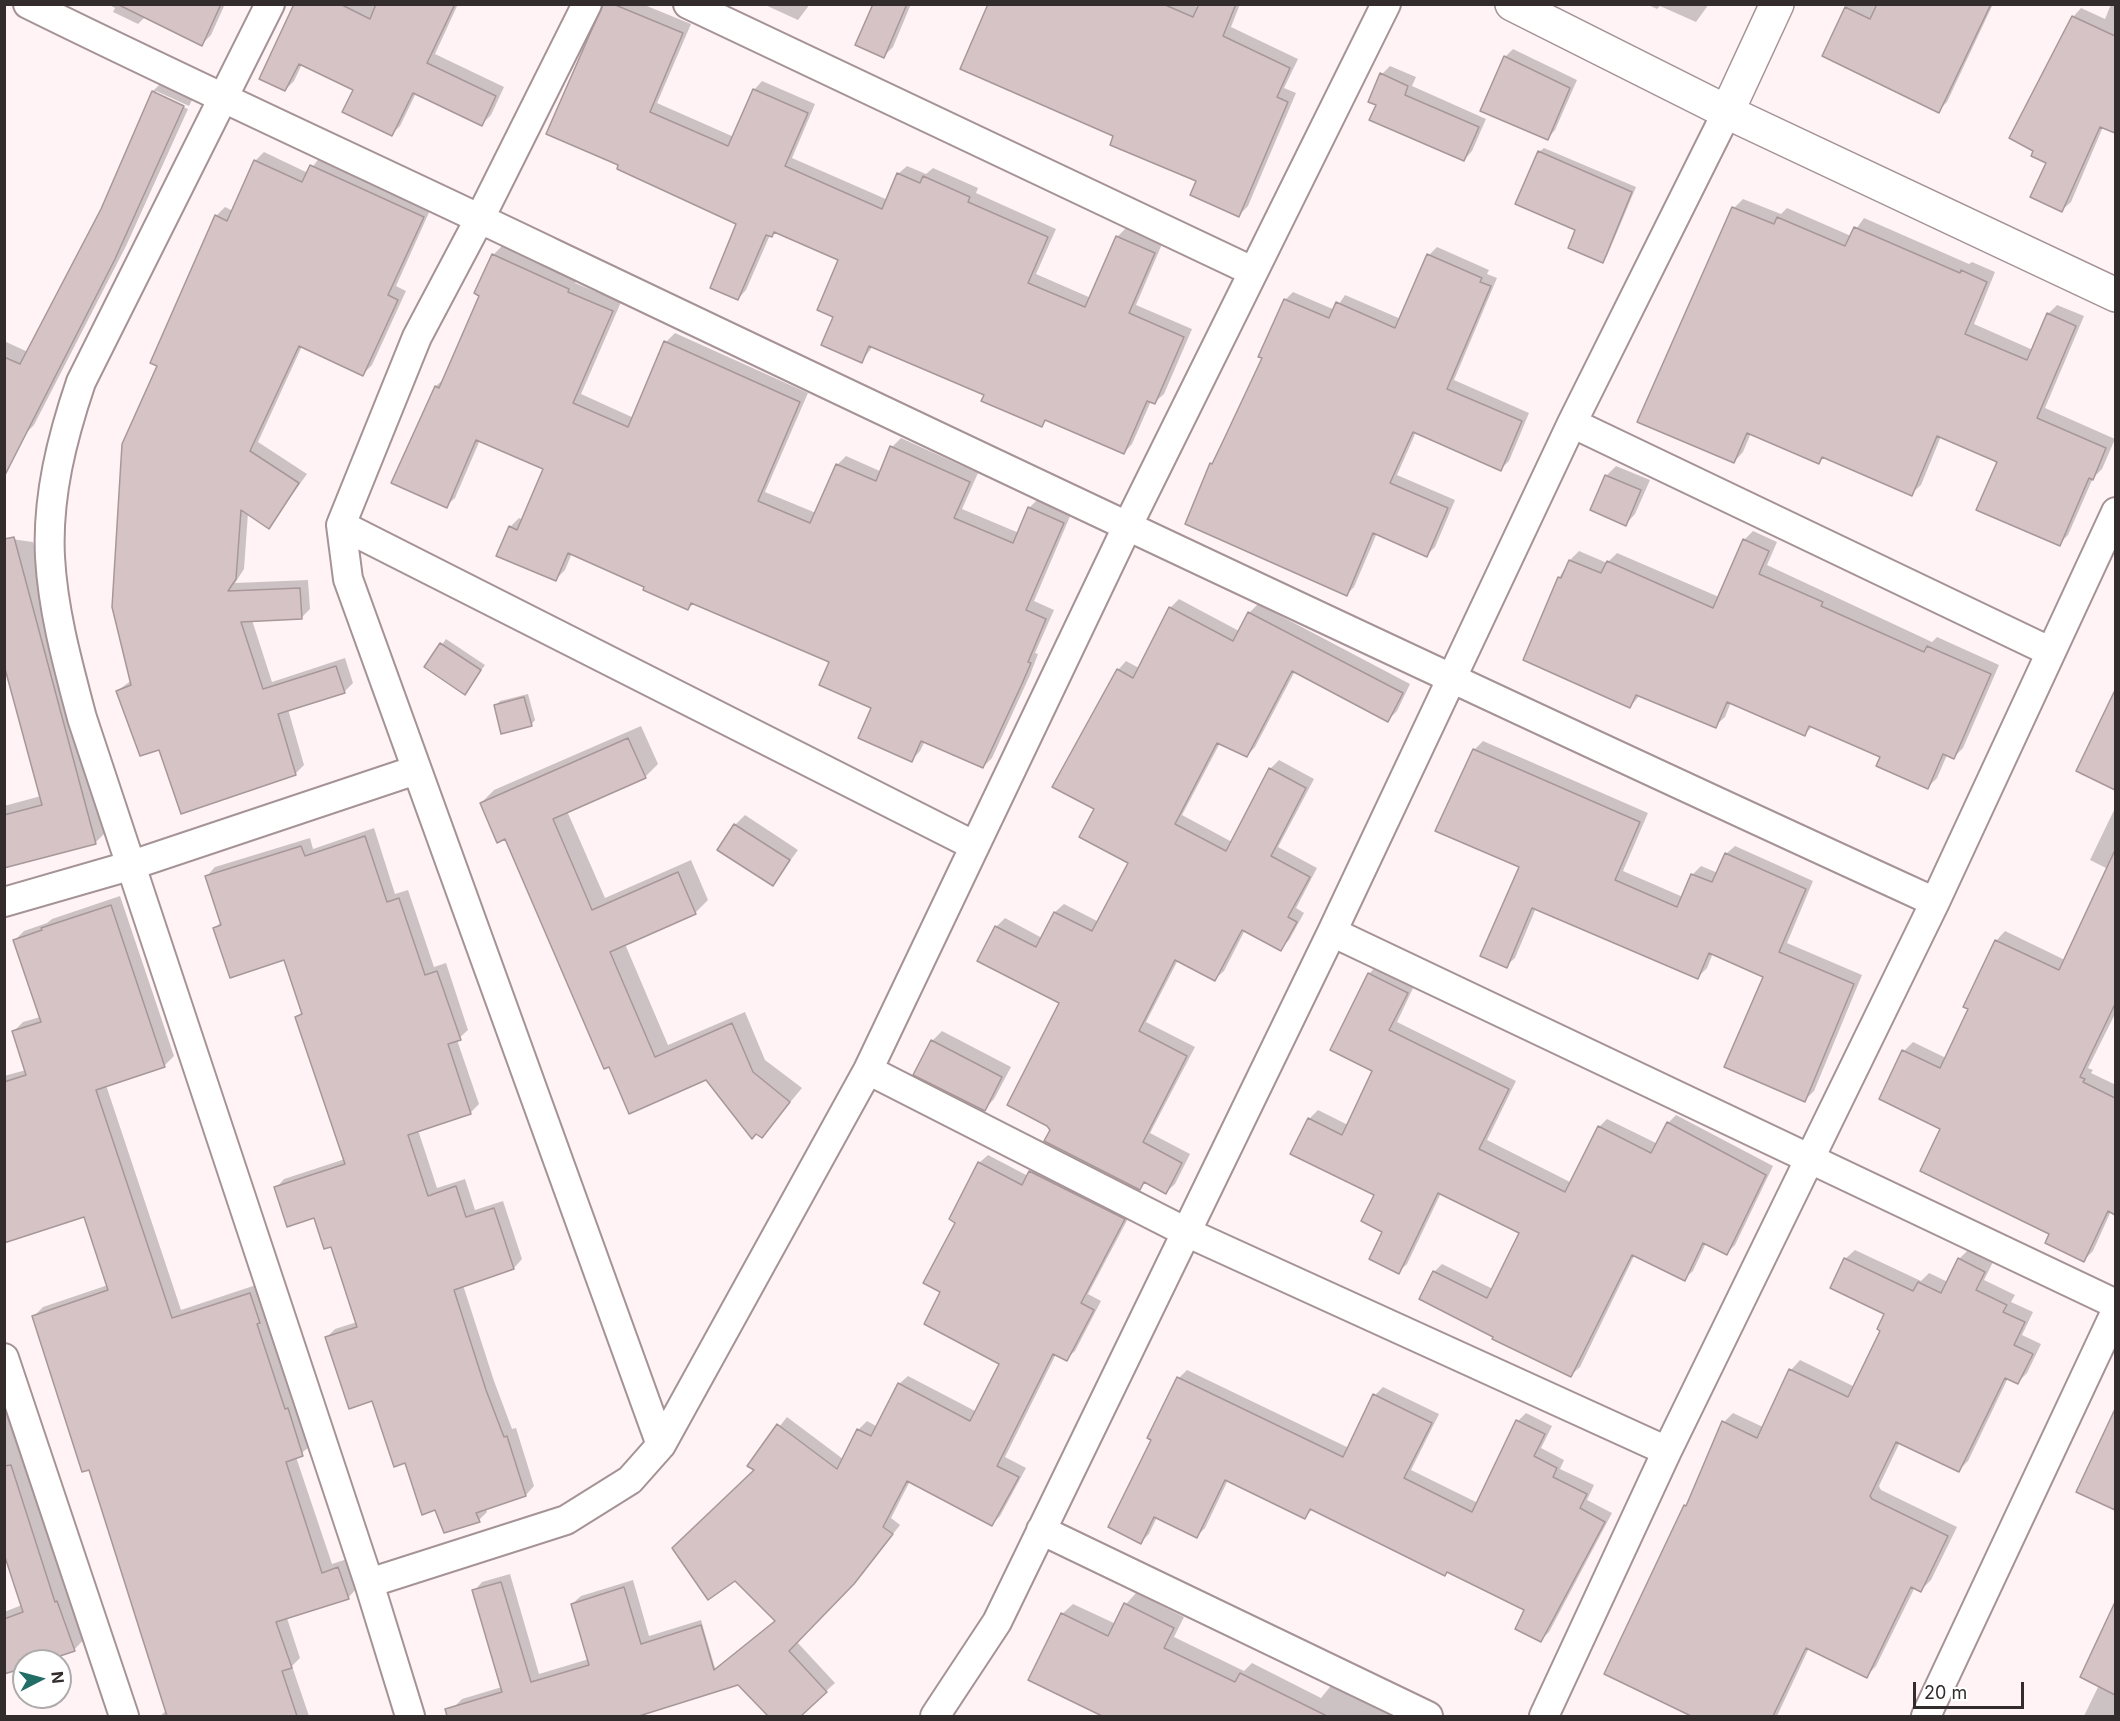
<!DOCTYPE html>
<style>
body{margin:0}
#map{position:relative;width:2120px;height:1721px;overflow:hidden;background:#fff3f5;font-family:Inter,sans-serif}
canvas{display:block}
.frame{position:absolute;inset:0;border:6px solid #332c2d;pointer-events:none}
.north{position:absolute;left:12px;top:1649px;width:60px;height:60px;box-sizing:border-box;background:#fff;border:2px solid #adabab;border-radius:50%;rotate:84deg;font-size:16px;font-weight:700;line-height:24px;text-align:center;color:#332c2d}
.north::after{content:'';display:block;margin:auto;width:21px;height:27px;background:#236d67;clip-path:polygon(50% 0,100% 100%,50% 72%,0 100%)}
.scale{position:absolute;left:1913px;top:1682px;width:111px;height:27px;box-sizing:border-box;border:3px solid #332c2d;border-top:0;padding-left:8px;font-size:18px;line-height:21px;white-space:nowrap;color:#332c2d;-webkit-text-stroke:4px #fff;paint-order:stroke}
</style>
<div id="map">
<canvas width="2120" height="1721"></canvas>
<div class="frame"></div>
<div class="north">N</div>
<div class="scale">20 m</div>
</div>
<script>
const g = document.querySelector('canvas').getContext('2d');
g.lineJoin = 'round';
function fillPath(path, color) { g.fillStyle = color; g.fill(path, 'evenodd'); }
function strokePath(path, color, width, dash) { g.strokeStyle = color; g.lineWidth = width; g.lineCap = dash ? 'butt' : 'round'; g.setLineDash(dash || []); g.stroke(path); }
fillPath(new Path2D(`
 M108,4H225L211,35L202,44L145,17L138,24L113,12L115,8Z
 M296,4H458L435,54L504,87L491,115L482,124L416,93L400,126L392,134L355,89L302,64L294,81L285,90Z
 M604,4H642L691,24L657,103L734,137L754,90L762,81L815,104L792,158L888,200L898,174L907,166L926,174L933,168L978,188L976,193L1056,229L1036,274L1091,298L1117,237L1126,228L1162,244L1136,305L1192,329L1164,394L1155,402L1151,401L1132,444L1124,453L1047,420L1041,425L986,394L873,346L862,361L835,316L840,259L776,231L770,235L746,290L738,299V224L619,168Z
 M763,4H810L798,20Z
 M874,4H911L893,47L884,56Z
 M990,4H1192L1199,8L1200,4H1240L1231,27L1298,59L1284,88L1296,93L1248,206L1239,215L1198,180L1115,135Z
 M1646,4H1709L1696,22L1660,6L1657,9Z
 M1847,4H1993L1947,102L1938,111L1824,56Z
 M2111,4H2116V132L2103,127L2071,202L2062,210L2048,162L2073,17L2081,8L2105,19Z
 M1513,49L1577,80L1555,130L1548,138L1505,57Z
 M1390,66L1416,77L1412,86L1486,119L1472,151L1464,160L1378,104L1382,74Z
 M164,80L195,94L189,106L156,91V94L188,109L126,246L34,425L23,436L4,427V341L28,352L102,209L153,91Z
 M1544,148L1636,187L1607,256L1603,261L1577,230L1539,152Z
 M264,152L308,173L320,157L431,208L396,286L406,291L372,365L363,374L302,346L258,442L307,474L269,527L248,513L244,569L235,583L308,580L310,609L301,618L252,620L272,682L345,658L353,683L344,692L288,709L304,765L295,774L160,748L117,691L132,680L159,366L216,216L225,207L233,211L255,161Z
 M1743,199L1781,214L1787,208L1851,236L1864,218L1969,264L1972,262L1995,272L1974,324L2033,350L2048,314L2057,305L2084,316L2045,408L2115,439L2102,469L2093,478L2068,535L2059,544L1999,462L1941,436L1921,485L1911,494L1825,456L1819,463L1751,433L1743,452L1734,462V208Z
 M502,246L577,280L575,283L621,302L581,394L634,418L666,342L675,333L808,393L765,492L816,513L837,465L846,456L882,472L892,447L901,438L978,473L962,509L1019,533L1029,508L1038,499L1071,514L1034,601L1054,610L1035,653L1038,654L1030,675L992,758L983,767L925,741L920,751L912,760L873,707L831,661L694,603L688,609L646,586L572,553L565,570L556,579L510,527L519,518L523,520L545,468L480,440L455,498L446,506L436,386L445,378L481,295L493,255Z
 M1437,247L1489,270L1487,274L1497,278L1454,380L1529,413L1509,461L1501,469L1416,432L1397,475L1455,500L1435,547L1427,555L1377,533L1354,587L1346,595L1187,524L1211,464L1216,458L1264,357L1285,300L1293,292L1335,310L1345,295L1401,319L1429,255Z
 M1616,466L1650,480L1635,514L1626,524L1606,476Z
 M1753,531L1777,542L1767,565L1932,642L1937,637L1999,665L1963,748L1954,757L1947,755L1937,778L1928,787L1882,756L1813,726L1805,734L1731,702L1725,717L1715,726L1640,695L1630,707L1559,578L1570,560L1579,551L1607,563L1617,553L1719,597L1744,540Z
 M4,538L33,542L110,828L96,842L4,867V806L41,796L4,660Z
 M1179,599L1239,631L1249,613L1258,604L1410,684L1397,711L1388,720L1295,671L1255,747L1247,756L1220,743L1182,815L1232,842L1270,769L1279,760L1314,779L1278,847L1317,868L1296,908L1304,913L1289,940L1281,949L1245,930L1224,971L1215,979L1178,960L1146,1022L1195,1047L1150,1133L1190,1154L1175,1184L1166,1192L1146,1182L1140,1188L1052,1130L1061,1002L996,927L1005,918L1042,938L1055,912L1064,904L1099,922L1130,862L1096,808L1118,670L1126,661L1139,668L1170,608Z
 M446,639L485,665L465,693L426,667Z
 M528,694L535,720L531,725L495,706L500,701Z
 M2116,703V788L2078,771L2107,712Z
 M641,726L658,764L645,777L567,811L605,898L691,860L708,900L695,913L625,944L668,1045L745,1012L765,1060L802,1088L762,1136L706,1078L630,1112L506,837L481,803L494,790Z
 M1483,741L1648,813L1623,871L1683,897L1692,875L1701,866L1718,873L1726,854L1735,846L1813,881L1787,943L1862,975L1814,1091L1805,1100L1765,976L1713,953L1707,968L1698,977L1536,908L1515,958L1506,966L1521,866L1474,750Z
 M2116,806V1012L2088,1068L2093,1070L2091,1073L2116,1085V1213L2111,1211L2093,1251L2084,1260L1942,1128L1904,1051L1913,1042L1946,1058L1970,1009L1996,941L2005,931L2065,960L2108,869L2090,860Z
 M745,815L798,850L773,884L735,825Z
 M374,828L395,894L408,890L434,967L446,963L468,1030L457,1040L479,1104L470,1113L418,1130L437,1188L465,1179L475,1210L503,1201L522,1259L514,1268L463,1285L494,1381L512,1429L516,1428L534,1486L526,1495L486,1508L487,1512L479,1520L436,1508L406,1461L373,1399L327,1337L335,1329L357,1322L332,1245L315,1216L276,1188L284,1179L345,1159L297,1017L303,1011L285,958L215,928L222,921L207,876L215,867L310,838L313,849Z
 M120,896L174,1056L164,1066L106,1085L181,1310L259,1284L312,1445L296,1457L332,1564L347,1559L357,1588L348,1598L287,1618L300,1658L292,1666L309,1716H160L167,1710L90,1468L34,1316L43,1307L108,1285L84,1215L4,1242V1076L26,1070L14,1031L23,1022L40,1017L15,940L24,931L47,923L52,919Z
 M1377,965L1415,984L1397,1022L1516,1081L1487,1140L1572,1183L1599,1127L1607,1119L1658,1144L1668,1123L1676,1115L1773,1166L1735,1245L1726,1254L1706,1243L1693,1271L1684,1279L1635,1254L1580,1367L1571,1375L1495,1336L1434,1272L1442,1264L1493,1289L1521,1232L1441,1193L1407,1264L1398,1272L1384,1231L1376,1195L1309,1119L1318,1110L1348,1125L1374,1070L1369,974Z
 M942,1031L1011,1067L994,1099L985,1109L932,1041Z
 M988,1155L1028,1176L1039,1163L1132,1211L1088,1294L1101,1301L1075,1351L1066,1359L1056,1354L1005,1457L1026,1468L1000,1516L992,1524L910,1481L891,1518L900,1525L862,1574L797,1642L835,1683L799,1716H770L722,1665L776,1620L756,1470L749,1465L787,1417L843,1459L859,1429L867,1421L878,1427L899,1384L908,1376L977,1412L1001,1364L942,1292L957,1222L979,1163Z
 M1855,1250L1921,1281L1929,1273L1948,1282L1959,1259L1968,1250L1993,1262L1984,1280L2015,1295L2011,1302L2033,1312L2022,1335L2041,1344L2027,1373L2018,1382L2008,1378L1968,1461L1958,1471L1900,1442L1879,1486L1881,1490L1957,1527L1931,1580L1921,1590L1915,1587L1876,1666L1867,1676L1809,1648L1777,1716H1695L1606,1673L1690,1502L1724,1422L1733,1413L1763,1427L1791,1370L1800,1360L1855,1387L1882,1330L1886,1314L1845,1259Z
 M1187,1370L1349,1448L1375,1395L1383,1387L1439,1414L1411,1470L1478,1503L1518,1421L1526,1413L1552,1426L1541,1448L1564,1460L1560,1469L1594,1485L1587,1500L1612,1513L1549,1632L1541,1640L1526,1610L1313,1509L1304,1518L1228,1480L1205,1528L1197,1536L1157,1517L1149,1534L1141,1542L1153,1439L1179,1378Z
 M4,1394L87,1636L74,1650L40,1661H24V1666L4,1660V1612L22,1605L4,1550Z
 M2116,1417V1509L2078,1491Z
 M510,1574L539,1674L589,1659L572,1604L581,1596L633,1580L649,1636L701,1620L720,1685L711,1693L634,1716H456L454,1707L462,1699L502,1687L474,1591L482,1582Z
 M1136,1593L1184,1617L1174,1637L1244,1671L1252,1663L1321,1698L1334,1682L1408,1716H1105L1030,1679L1062,1614L1073,1604L1116,1624L1126,1604Z
 M2116,1604V1716H2084L2099,1685L2082,1677Z`), '#0003');
const building = new Path2D(`
 M117,4H221L202,46Z
 M294,4H340L370,19L376,4H455L427,63L496,96L482,126L413,93L392,136L342,112L353,90L299,64L285,91L259,79Z
 M603,4H613L683,33L650,112L728,146L753,89L808,113L785,166L882,209L897,173L920,183L923,176L970,197L968,202L1048,237L1028,283L1085,307L1116,236L1155,253L1129,313L1184,337L1155,404L1147,401L1124,454L1045,420L1042,427L981,401L984,395L869,346L862,363L821,345L833,317L817,310L838,260L774,232L772,237L766,235L738,300L710,288L736,224L617,169L618,165L546,134Z
 M873,4H907L884,58L855,45Z
 M988,4H1163L1193,17L1199,4H1236L1223,36L1290,68L1277,97L1288,102L1239,217L1190,195L1196,181L1110,145L1113,136L960,69Z
 M1877,4H1991L1939,113L1822,56L1845,7L1870,19Z
 M2072,16L2115,36V133L2100,127L2062,212L2030,197L2046,163L2031,156L2033,151L2009,138Z
 M1504,56L1570,88L1548,140L1480,111Z
 M1380,73L1408,86L1405,95L1479,127L1464,161L1369,120L1376,105L1368,102Z
 M152,91L184,106L115,259L4,477V357L20,364L101,209Z
 M1538,151L1632,192L1603,263L1568,248L1575,230L1515,204Z
 M254,160L302,182L310,165L424,217L388,295L398,300L363,376L299,346L250,451L299,483L269,529L241,510L236,579L228,591L300,588L302,619L241,622L263,689L336,666L345,693L278,714L296,775L181,814L159,750L140,756L116,691L131,685L112,607L122,444L157,366L150,363L215,215L227,221Z
 M1732,207L1774,224L1777,217L1845,246L1854,227L1960,273L1961,270L1987,282L1965,334L2027,360L2047,313L2076,326L2037,418L2106,448L2093,480L2089,478L2060,546L1976,510L1997,462L1937,436L1912,496L1822,457L1819,464L1747,433L1734,463L1637,422Z
 M492,254L569,289L568,292L613,311L573,403L628,427L664,341L800,402L758,501L810,523L836,464L876,481L890,446L970,482L954,518L1013,543L1028,507L1064,523L1026,610L1046,619L1028,662L1031,663L1021,686L983,768L921,741L912,762L858,738L871,708L819,685L829,662L691,603L688,610L643,590L644,587L568,553L556,581L496,556L509,526L517,530L543,469L476,440L447,508L391,483L435,386L439,388L479,296L474,293Z
 M1427,254L1482,278L1480,282L1491,286L1447,389L1522,421L1501,471L1413,432L1390,483L1448,508L1427,557L1373,533L1347,596L1185,524L1210,463L1212,464L1224,439L1262,358L1258,357L1284,299L1329,318L1336,302L1395,328Z
 M1605,475L1641,490L1626,526L1590,510Z
 M14,537L96,844L4,868V815L42,805L4,665V539Z
 M1743,539L1769,551L1759,574L1823,602L1821,606L1924,652L1927,646L1991,674L1954,759L1943,754L1928,789L1876,766L1880,757L1809,726L1805,736L1727,702L1716,728L1636,695L1630,708L1523,660L1558,577L1561,578L1569,560L1601,573L1607,561L1713,608Z
 M1169,607L1233,641L1248,612L1403,693L1388,722L1292,671L1247,757L1217,743L1175,824L1226,851L1269,768L1306,788L1271,856L1310,877L1288,917L1297,922L1281,951L1242,930L1215,981L1175,960L1139,1031L1187,1056L1143,1142L1182,1163L1166,1194L1144,1182L1140,1190L1044,1141L1050,1130L1047,1126L1007,1105L1059,1003L977,961L995,926L1036,947L1054,912L1092,931L1128,863L1079,837L1094,809L1052,787L1117,669L1133,678Z
 M440,643L481,670L465,695L424,667Z
 M2115,690V790L2076,771Z
 M524,697L532,726L501,734L494,705Z
 M628,738L646,778L553,819L592,910L678,872L696,914L610,952L655,1057L732,1023L753,1072L790,1102L762,1138L756,1134L752,1139L706,1080L629,1114L609,1067L604,1069L505,839L497,843L480,803Z
 M1473,749L1640,822L1615,880L1677,907L1691,874L1712,882L1725,853L1806,889L1779,952L1854,984L1805,1102L1724,1067L1763,977L1709,953L1698,979L1532,908L1507,968L1480,956L1519,867L1435,831Z
 M734,824L790,860L773,886L717,850Z
 M365,836L387,902L399,898L425,975L437,971L461,1040L448,1044L471,1114L408,1135L428,1196L456,1186L466,1217L494,1208L514,1269L454,1290L486,1390L504,1437L507,1436L526,1496L476,1513L480,1522L444,1533L435,1510L422,1515L405,1463L394,1467L372,1401L349,1409L325,1337L357,1327L331,1247L324,1249L314,1218L287,1227L274,1187L345,1164L295,1017L302,1014L284,960L230,978L213,928L221,925L205,876L301,846L305,856Z
 M2115,850V1004L2080,1077L2085,1079L2083,1082L2115,1098V1215L2108,1211L2084,1262L2045,1243L2049,1234L1920,1171L1940,1129L1879,1099L1902,1050L1940,1068L1968,1009L1963,1007L1995,940L2059,970Z
 M111,905L165,1067L96,1090L172,1318L250,1293L260,1323L257,1324L285,1409L288,1408L303,1456L286,1462L322,1573L338,1567L349,1599L276,1622L292,1668L282,1671L297,1716H167L89,1470L82,1472L32,1316L108,1290L84,1217L4,1243V1082L26,1075L12,1031L41,1022L13,940L42,930L41,928Z
 M1368,973L1408,993L1389,1030L1509,1089L1479,1149L1565,1192L1598,1126L1651,1153L1667,1122L1766,1175L1727,1255L1703,1243L1685,1281L1632,1255L1571,1377L1492,1339L1493,1337L1419,1299L1433,1271L1487,1298L1519,1233L1438,1193L1399,1274L1369,1259L1382,1232L1361,1221L1374,1195L1290,1154L1308,1118L1342,1135L1372,1071L1330,1050Z
 M931,1040L1002,1077L985,1111L913,1075Z
 M978,1162L1022,1185L1029,1171L1125,1219L1081,1303L1094,1310L1067,1361L1053,1354L997,1466L1019,1477L992,1526L907,1481L883,1527L893,1534L854,1584L789,1651L827,1692L801,1716H768L738,1685L639,1716H447L445,1709L502,1692L472,1590L501,1582L531,1682L589,1665L571,1604L624,1587L641,1644L701,1625L714,1670L775,1621L735,1581L708,1600L672,1548L754,1470L747,1466L777,1424L837,1469L857,1429L871,1436L898,1383L970,1421L999,1364L924,1324L940,1292L923,1283L955,1223L949,1219Z
 M1844,1258L1913,1291L1918,1282L1941,1293L1958,1258L1985,1272L1976,1290L2007,1305L2003,1312L2025,1322L2014,1345L2033,1354L2018,1384L2005,1378L1959,1472L1896,1442L1870,1496L1872,1499L1948,1536L1921,1592L1911,1587L1867,1678L1806,1648L1773,1716H1691L1604,1674L1684,1505L1686,1506L1722,1421L1757,1438L1789,1369L1848,1397L1880,1331L1877,1329L1884,1314L1830,1288Z
 M1177,1377L1343,1457L1373,1394L1432,1423L1404,1478L1472,1512L1516,1420L1545,1434L1534,1456L1557,1468L1553,1477L1587,1494L1580,1508L1605,1522L1541,1642L1515,1629L1524,1610L1447,1572L1445,1576L1310,1509L1305,1519L1225,1480L1197,1538L1154,1517L1141,1544L1108,1527L1151,1440L1147,1438Z
 M2115,1409V1510L2076,1492Z
 M11,1465L55,1602L57,1601L75,1651L45,1661H24V1668L4,1674V1619L23,1612L4,1554V1466Z
 M2115,1602V1695L2080,1677Z
 M1124,1603L1174,1628L1164,1648L1235,1682L1240,1673L1327,1716H1102L1028,1680L1061,1613L1108,1636Z`);
fillPath(building, '#d5c3c5');
strokePath(building, '#a89799', 1.5);
const street = new Path2D(`
 M28,4C202,90 379,170 554,254C1013,473 1472,690 1935,902
 M270,4L81,382C62,438 47,497 50,557C53,612 68,665 82,718L369,1583L410,1716
 M587,4L480,218L417,337L341,525L348,579L661,1445
 M688,4L1252,271
 M1572,423L2049,651
 M341,525L975,846
 M4,902L129,866L416,770
 M1332,932L2116,1304
 M868,1070L1186,1232L1667,1451
 M4,1358L124,1716
 M1041,1530L1428,1716
 M369,1583L566,1520L630,1480L661,1445L868,1070L1127,527L1386,4
 M935,1716L997,1622L1332,932L1572,423L1727,112
 M1544,1716L1667,1451L1935,902L2116,512
 M1926,1716L2116,1311`);
const secondary = new Path2D(`
 M1512,4L1727,112L2116,295
 M1727,112L1777,4`);
strokePath(street, '#a59396', 32);
strokePath(secondary, '#a59396', 36);
strokePath(street, '#fff', 28);
strokePath(secondary, '#fff', 33);
</script>
